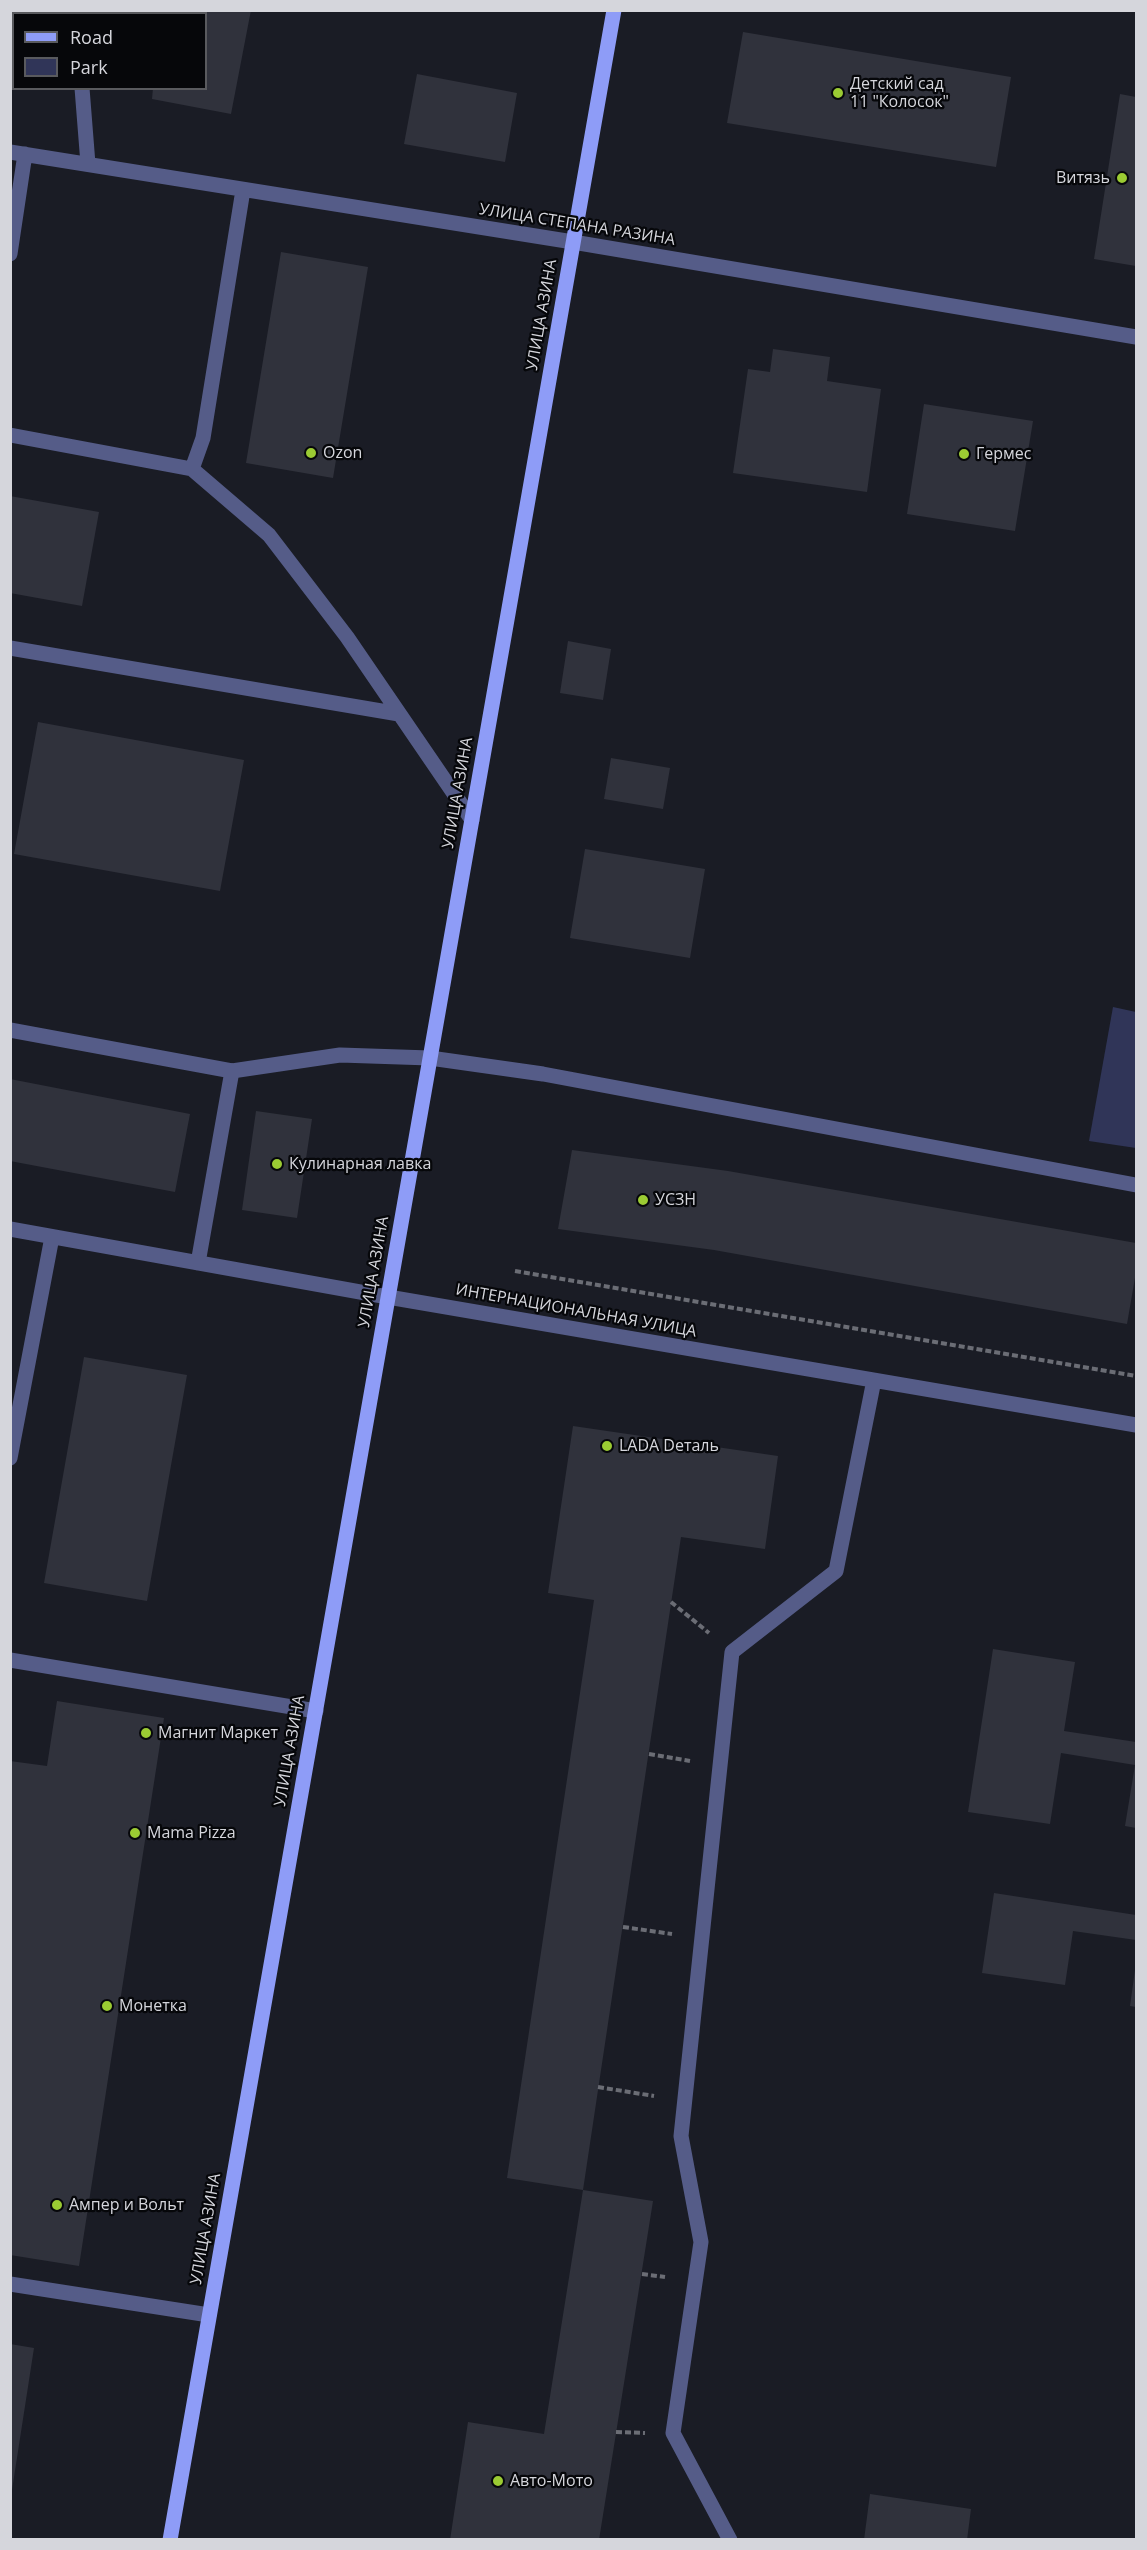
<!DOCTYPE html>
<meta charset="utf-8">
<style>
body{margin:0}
#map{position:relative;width:1147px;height:2550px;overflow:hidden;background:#1a1c25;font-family:"Open Sans",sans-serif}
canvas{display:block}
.frame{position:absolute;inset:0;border:12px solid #d5d6dc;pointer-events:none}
.legend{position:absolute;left:12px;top:12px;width:195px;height:78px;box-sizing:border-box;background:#06070a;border:2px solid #595a5e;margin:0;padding:8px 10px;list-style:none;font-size:18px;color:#d5d6dc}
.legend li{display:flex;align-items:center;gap:12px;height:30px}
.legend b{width:30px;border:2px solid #595a5e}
</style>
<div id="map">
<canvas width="1147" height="2550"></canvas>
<div class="frame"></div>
<ul class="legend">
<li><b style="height:8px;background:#8e9cf7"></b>Road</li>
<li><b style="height:16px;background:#303558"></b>Park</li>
</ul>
</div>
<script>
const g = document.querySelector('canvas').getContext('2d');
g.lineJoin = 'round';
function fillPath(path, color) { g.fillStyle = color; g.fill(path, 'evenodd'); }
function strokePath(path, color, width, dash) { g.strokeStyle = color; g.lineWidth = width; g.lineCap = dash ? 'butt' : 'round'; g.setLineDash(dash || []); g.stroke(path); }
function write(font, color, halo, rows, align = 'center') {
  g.font = font + ' "Open Sans",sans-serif'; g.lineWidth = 4.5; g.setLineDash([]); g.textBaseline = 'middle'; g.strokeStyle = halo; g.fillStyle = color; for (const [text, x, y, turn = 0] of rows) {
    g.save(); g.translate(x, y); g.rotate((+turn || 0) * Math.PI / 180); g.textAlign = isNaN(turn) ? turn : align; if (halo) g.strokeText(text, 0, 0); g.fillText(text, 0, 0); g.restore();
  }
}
fillPath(new Path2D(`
 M1113,1007L1136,1012V1148L1089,1141Z`), '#303558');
fillPath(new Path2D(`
 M168,10H251L231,114L152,99L153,88H206V14H167Z
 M743,32L1011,77L996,167L727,123Z
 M417,74L517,93L505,162L404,144Z
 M1120,94L1136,97V266L1094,259Z
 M281,252L368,267L333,478L246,463Z
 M773,349L830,357L827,381L881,389L867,492L733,473L748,369L770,372Z
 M924,404L1033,421L1015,531L907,514Z
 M10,496L99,512L82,606L10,593Z
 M568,641L611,649L603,700L560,693Z
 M38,722L244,760L220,891L14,854Z
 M611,758L670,768L663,809L604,799Z
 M585,849L705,869L690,958L570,938Z
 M10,1079L190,1114L175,1192L10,1161Z
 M256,1111L312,1119L297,1218L242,1210Z
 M572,1150L728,1171L1136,1243V1272L1127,1324L714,1250L558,1229Z
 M84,1357L187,1375L147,1601L44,1583Z
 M573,1426L778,1456L765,1549L681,1537L583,2190L653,2201L599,2540H450L468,2422L544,2434L583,2190L507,2178L594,1600L548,1593Z
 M993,1649L1075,1662L1064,1731L1136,1742V1828L1125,1826L1135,1765L1061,1753L1050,1824L968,1812Z
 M57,1701L164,1718L79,2266L10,2255V1761L47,1766Z
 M994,1893L1136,1915V1940L1073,1931L1065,1985L982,1973Z
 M1135,1970H1136V2007L1130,2006Z
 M10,2344L34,2348L12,2490H10Z
 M870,2494L971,2509L967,2540H864Z`), '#30323c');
strokePath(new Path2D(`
 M515,1271L1136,1376
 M671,1602L709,1633
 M649,1754L690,1761
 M623,1927L672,1934
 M598,2087L654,2096
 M642,2274L665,2277
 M616,2432L645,2433`), '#6b6d75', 4, [6, 3]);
strokePath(new Path2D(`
 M91,14L92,10
 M82,88L88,164
 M10,152L573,242L1136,337
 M10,254L25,154
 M10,435L192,469L269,535L347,637L472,820
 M192,469L203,438L243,190
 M10,648L399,714
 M10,1030L232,1071L340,1055L430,1058L543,1074L1136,1185
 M10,1229L388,1297L1136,1425
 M198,1263L232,1071
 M10,1458L52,1237
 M10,1660L316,1711
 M10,2284L209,2315
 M730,2540L673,2433L701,2242L681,2136L732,1652L836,1571L874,1380`), '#555c88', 15);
strokePath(new Path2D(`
 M170,2540L614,10`), '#8e9cf7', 15);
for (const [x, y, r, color] of [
 [838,93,6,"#9bcb33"],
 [1122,178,6,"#9bcb33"],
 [311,453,6,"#9bcb33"],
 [964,454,6,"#9bcb33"],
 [277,1164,6,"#9bcb33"],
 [643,1200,6,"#9bcb33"],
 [607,1446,6,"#9bcb33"],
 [146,1733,6,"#9bcb33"],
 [135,1833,6,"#9bcb33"],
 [107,2006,6,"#9bcb33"],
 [57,2205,6,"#9bcb33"],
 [498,2481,6,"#9bcb33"]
]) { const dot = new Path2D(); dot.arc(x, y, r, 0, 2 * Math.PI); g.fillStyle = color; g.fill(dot); strokePath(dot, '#06070a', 2); }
write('16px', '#d5d6dc', '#06070a', [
 ["Детский сад",850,84],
 ["11 \"Колосок\"",850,102],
 ["Витязь",1110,178,"right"],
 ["Ozon",323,453],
 ["Гермес",976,454],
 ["Кулинарная лавка",289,1164],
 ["УСЗН",655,1200],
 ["LADA Dеталь",619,1446],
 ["Магнит Маркет",158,1733],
 ["Mama Pizza",147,1833],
 ["Монетка",119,2006],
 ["Ампер и Вольт",69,2205],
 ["Авто-Мото",510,2481]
], 'left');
write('16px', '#d5d6dc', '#06070a', [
 ["УЛИЦА СТЕПАНА РАЗИНА",577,225,9],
 ["УЛИЦА АЗИНА",542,315,-80],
 ["УЛИЦА АЗИНА",458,793,-80],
 ["УЛИЦА АЗИНА",374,1272,-80],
 ["ИНТЕРНАЦИОНАЛЬНАЯ УЛИЦА",576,1311,10],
 ["УЛИЦА АЗИНА",290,1751,-80],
 ["УЛИЦА АЗИНА",206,2229,-80]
]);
</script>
